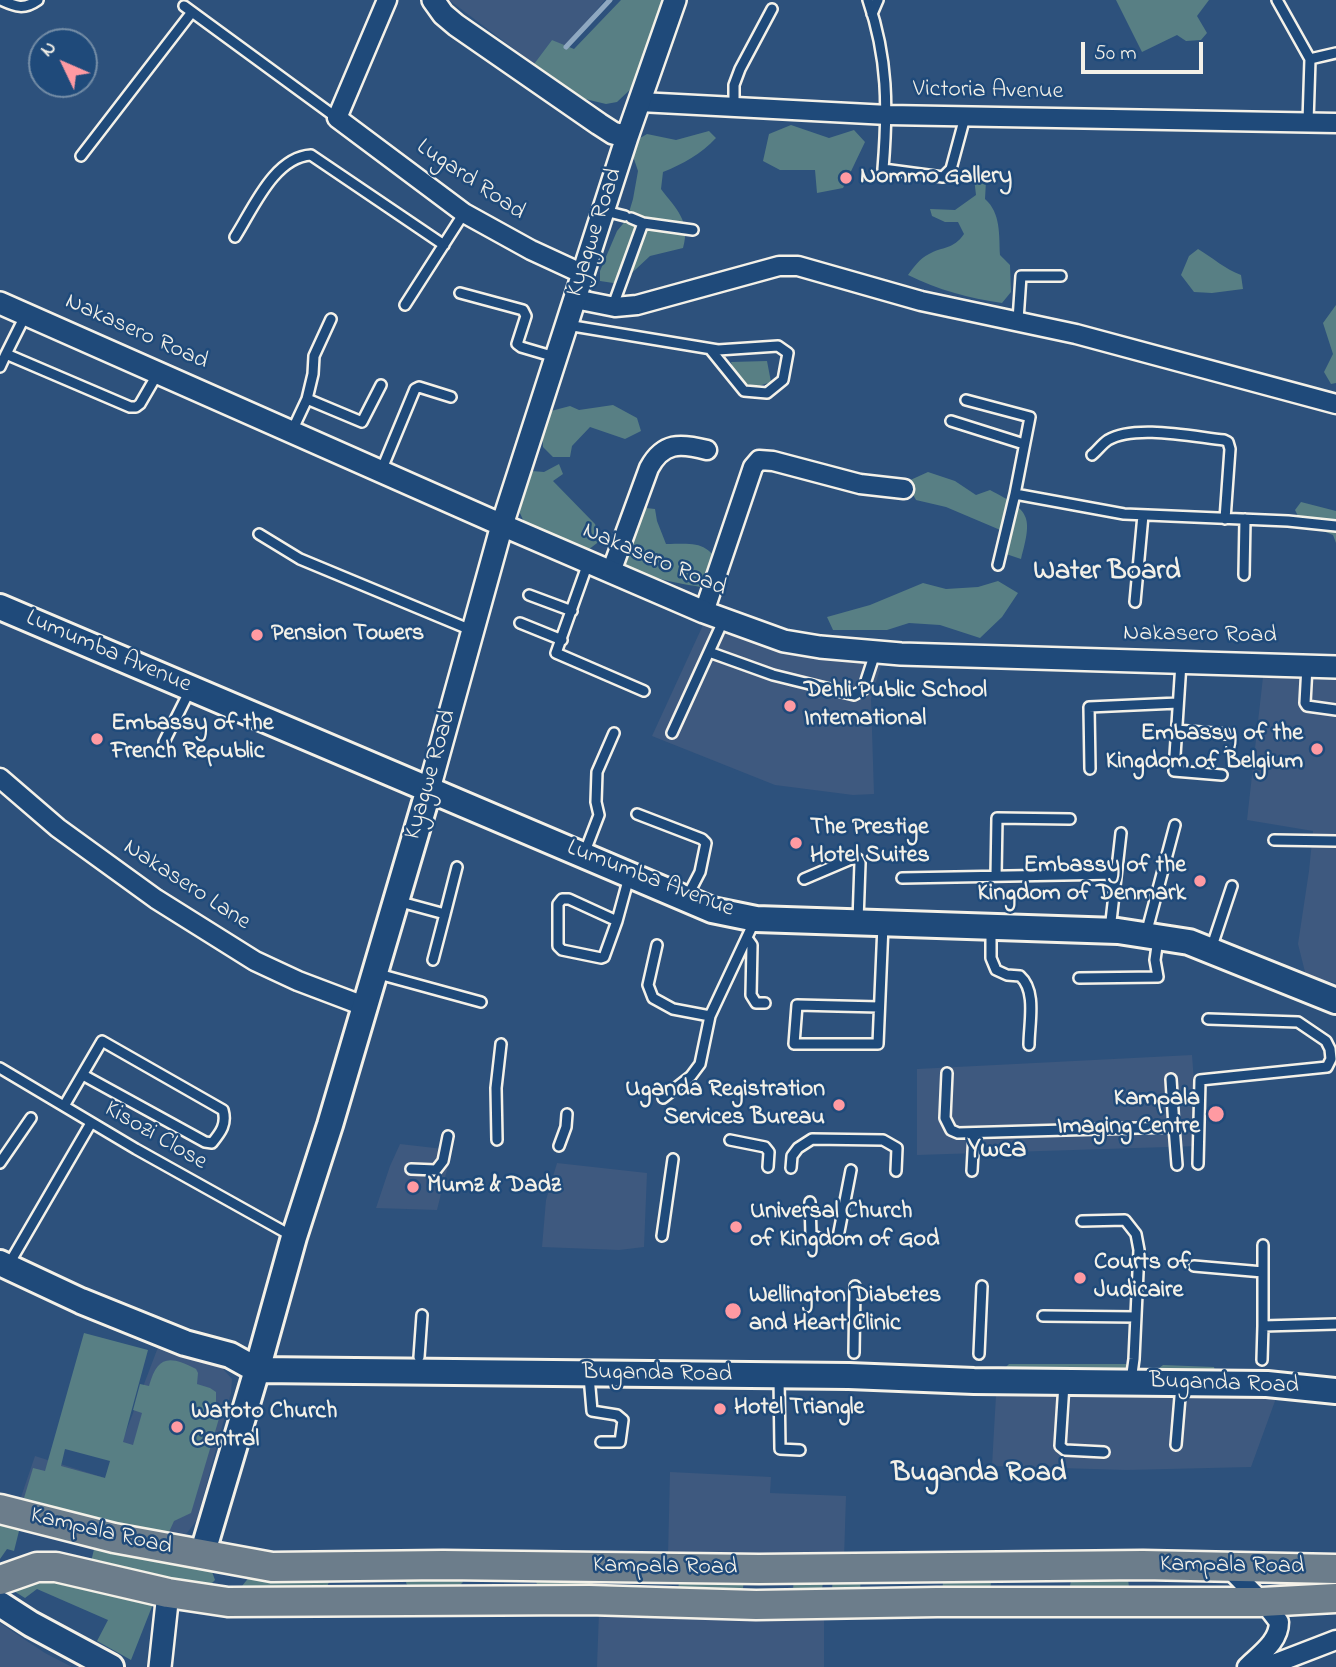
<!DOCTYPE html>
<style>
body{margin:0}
#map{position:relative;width:1336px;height:1667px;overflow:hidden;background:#2d517c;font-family:"Indie Flower",sans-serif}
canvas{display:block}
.north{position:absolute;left:28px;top:28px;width:70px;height:70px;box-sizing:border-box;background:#1f4a7a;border:2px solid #748da6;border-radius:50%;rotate:314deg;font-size:19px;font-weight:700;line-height:28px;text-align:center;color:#f4f1e8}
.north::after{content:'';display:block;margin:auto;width:24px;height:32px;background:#ff9aa2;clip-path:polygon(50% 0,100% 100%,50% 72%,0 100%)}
.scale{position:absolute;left:1081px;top:42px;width:122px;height:32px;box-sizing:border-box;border:4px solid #f4f1e8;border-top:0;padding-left:9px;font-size:21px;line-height:24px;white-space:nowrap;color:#f4f1e8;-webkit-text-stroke:5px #1f4a7a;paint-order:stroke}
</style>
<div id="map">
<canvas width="1336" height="1667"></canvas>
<div class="north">N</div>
<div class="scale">50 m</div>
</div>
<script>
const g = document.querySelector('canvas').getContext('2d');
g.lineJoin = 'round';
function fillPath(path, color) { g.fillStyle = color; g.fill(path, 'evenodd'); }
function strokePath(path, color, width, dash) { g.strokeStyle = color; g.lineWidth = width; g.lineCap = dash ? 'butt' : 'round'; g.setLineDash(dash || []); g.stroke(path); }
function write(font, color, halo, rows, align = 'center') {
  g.font = font + ' "Indie Flower",sans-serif'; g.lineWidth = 5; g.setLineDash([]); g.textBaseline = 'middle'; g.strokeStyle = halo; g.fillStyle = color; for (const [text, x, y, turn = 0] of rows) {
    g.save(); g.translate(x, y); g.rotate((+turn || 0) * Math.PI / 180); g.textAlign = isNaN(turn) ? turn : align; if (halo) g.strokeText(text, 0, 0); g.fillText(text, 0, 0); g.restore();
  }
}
fillPath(new Path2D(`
 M449,0H605L566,47L552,40L534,64Z
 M703,625L816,657L881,666L871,699L874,794L853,795L775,785L652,736Z
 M1263,677L1336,679V983L1306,976L1298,944L1309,871L1313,831L1247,820Z
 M1192,1055L1199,1146L917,1155V1069Z
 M400,1144L452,1150L437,1210L376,1208L390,1166Z
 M557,1163L647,1173L644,1247L619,1250L542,1247L546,1200Z
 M160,1342L216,1361L232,1379L231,1393L197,1520L187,1533L168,1542L18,1506L35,1456L105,1478L122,1442Z
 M1279,1390L1251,1467L1127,1470L992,1466L996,1395Z
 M670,1472L771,1477L770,1493L846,1496L844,1559L668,1556Z
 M599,1611L824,1615V1667H597Z
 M0,1623L45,1653L72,1667H0Z`), '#3e597f');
fillPath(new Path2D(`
 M621,0H673L634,86L617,102L606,104L585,99L534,64L552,40L574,49Z
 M1116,0H1209L1197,16L1207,33L1201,40L1186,41L1177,35L1142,52Z
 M791,125L829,138L854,130L865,142L843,188L817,193L815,170H780L763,161L769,134Z
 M709,131L716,138C701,154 683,164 663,172L661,189C676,209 691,221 683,248L650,256L620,284L600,281V271L617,231L627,219L633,199L638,171L633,156L635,141L647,134L676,140Z
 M973,170L983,172L986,181L985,199C1001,213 999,235 1000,255L1010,265L1011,292L1002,303C969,298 938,290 908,275C914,267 919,259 929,254C943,246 953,250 964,234L958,222H945L932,216L930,209L955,210L976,195Z
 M1198,249C1213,258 1225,269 1241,275L1243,289L1212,293L1194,292L1181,275L1189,256Z
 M1336,305V383L1331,384L1324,372L1333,354L1323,323Z
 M767,361L771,382L759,386L738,385L731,362Z
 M613,405L637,418L641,431L625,439L590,427L572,446L570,457H553L543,447L542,425L551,411L570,406L579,410Z
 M559,464L563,474L553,481L595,524L601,540L588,550L525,524L519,511L532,471L544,472Z
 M928,472L955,481L976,495L990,490C1030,511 1033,515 1021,559L1006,554L1005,532L946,507L916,500L906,482Z
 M1301,502L1336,511V543L1333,535L1301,522L1295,510Z
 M646,508L655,509L657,521L666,544C701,543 706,542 726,572L701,587C662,581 640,575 606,553L615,534Z
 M998,581L1018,593L1002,617L980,638L940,625L909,623L887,630H833L827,617L870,605L923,583L946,589L978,587Z
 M84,1333L148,1350L123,1442L133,1445L142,1413L133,1410L140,1384L149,1386C157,1357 168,1354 196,1369L198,1373L197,1384L210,1388L216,1392V1403L223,1405L191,1513L174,1521L169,1532L160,1536L48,1512L50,1505L24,1498L33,1468L45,1471ZM65,1449L110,1461L105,1478L61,1466Z
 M1009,1364H1126L1128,1370L1125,1375L1005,1374L1004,1369Z
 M1163,1365L1214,1367L1216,1374H1159L1158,1369Z
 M0,1519L21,1523L14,1551L7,1549L0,1559Z
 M95,1545L211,1569L215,1580L209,1586L90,1566Z
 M54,1573L153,1604L131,1660L97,1641L108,1620L37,1589L25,1598L12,1590Z
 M680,1574L744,1576L743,1589L678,1590Z
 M327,1575L329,1582L326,1589L242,1592V1586L250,1576Z
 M944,1575H992L990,1590L942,1591Z
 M1072,1575L1128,1579L1129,1587L1123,1591H1069Z
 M794,1576H824L822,1589L793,1590Z
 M833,1576L861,1577L860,1590L832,1589Z
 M461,1577L463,1582L457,1588L408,1586L406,1583L407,1578Z
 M538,1578L596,1579L590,1588L538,1586L536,1582Z`), '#587f84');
strokePath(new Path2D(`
 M566,47L610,0`), '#8fa8c0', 5);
const service = new Path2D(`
 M1,0C16,7 24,10 38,0
 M868,0C888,58 888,108 883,169L943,177L951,169L965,117
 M1277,0L1310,59L1308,122
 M184,6L337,118
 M872,14L878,0
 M1310,59L1336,53
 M734,107V85L740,69L772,9
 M81,156L192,12
 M605,211L625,216
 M631,218L643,223L693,230
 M235,237C253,209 274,157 311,155L444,245
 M460,293L523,310L526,316L517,344L521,347L555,357
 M615,300L643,223
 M405,305L464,213
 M26,314L6,354L130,407H136L140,404L158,373
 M1018,320L1021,276H1061
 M567,325L718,350L778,346L788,353L783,380L767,393L744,391L710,349
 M0,367L6,354
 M307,399L362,422L381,385
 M966,400L1030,417L1015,494
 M951,421L1024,444
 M292,431L307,399L313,374L314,356L331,319
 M1092,455C1097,451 1102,444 1108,440C1135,424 1194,437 1224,440L1228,442L1230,449L1225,519
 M381,471L415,389L419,387L451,397
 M259,534L300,559L471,630
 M588,563L556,653L644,691
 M998,565L1015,494L1124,514L1288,521L1336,526
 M1244,575L1245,519
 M529,595L572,611
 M1135,602L1143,515
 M520,623L562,640
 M709,652L773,675L854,695L863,690L875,653
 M1181,663L1174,771L1222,775
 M1307,666L1305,703L1307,706L1336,710
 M1176,730L1226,734
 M672,733L724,619
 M164,742L190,690
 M1090,769L1089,707L1178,703
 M637,814L702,839L706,843L700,872L687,897
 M1274,840L1336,841
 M584,854L599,815L596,802L597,772L614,733
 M996,876L997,818L1070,819
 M902,878L1116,874
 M804,879L851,859H858L860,863L858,921
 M397,901L445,914L457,867
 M617,921L569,899H562L558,904V946L562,950L601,958L604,957L617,921L629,877
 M991,929V958L996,970L1007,975L1020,976C1037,991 1029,1023 1029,1045
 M1110,930L1121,833
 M1146,934L1175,825
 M747,938L752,945L751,995L756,1003H765
 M657,945L648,985L653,998L673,1009L710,1016
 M1211,949L1232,886
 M433,960L445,914
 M375,973L481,1002
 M1079,978L1158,977L1155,960L1158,939
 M879,1007L797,1005L794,1044H878L883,925
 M0,1068L136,1149L292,1236
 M947,1073L945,1118L951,1130L958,1133L1174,1127L1177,1165
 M1171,1079L1174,1127
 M663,1098L691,1076L700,1064L710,1016L755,920
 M64,1106L102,1041L223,1110C227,1124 221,1132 212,1143L205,1142L83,1075
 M497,1140L496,1088L501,1044
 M730,1140L765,1147L769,1152L768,1167
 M559,1146L566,1127L567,1114
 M0,1163L31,1118
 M1198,1164L1200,1080L1327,1067L1331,1059L1330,1049L1326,1041L1298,1022L1208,1019
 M791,1168L792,1156L798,1148L812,1139L883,1140L897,1148L896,1171
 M411,1169L436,1170L443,1161L448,1136
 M972,1171L974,1133
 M810,1202L811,1235L824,1240L838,1237L851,1170
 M1082,1221L1125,1220L1136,1234L1139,1250L1134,1359L1131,1381
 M662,1236L673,1159
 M1263,1245V1326L1336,1324
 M9,1264L91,1123
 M1194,1266L1263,1272
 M1043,1316L1136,1317
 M854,1353L855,1286
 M979,1354L982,1286
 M419,1357L422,1315
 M1262,1360L1263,1326
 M589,1376L592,1411L617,1415L623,1420L620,1442H601
 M779,1378L780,1449L800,1450
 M1064,1384L1060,1446L1065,1450L1104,1452
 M1176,1445L1181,1385`);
const minor = new Path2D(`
 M387,0L337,118L464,213L531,250L583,274
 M640,102L888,115L1336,123
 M575,299L615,307L637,305L779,266H798L921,301L1076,334L1336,404
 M611,572L649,468C663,442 680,443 707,450
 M704,612L753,467L759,460L773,461L860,484L904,489
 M0,778L58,828L156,899L255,961L298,981L364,1006
 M1229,1568L1269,1609L1279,1622C1279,1642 1260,1654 1247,1667
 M1266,1667L1336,1640`);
const tertiary = new Path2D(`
 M433,0L443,14L456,25L599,124L613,133L627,137
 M0,303L502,525L704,612L784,641L820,647L901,654L1336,667
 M429,789L502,525L627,137L675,0
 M160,1667L168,1593`);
const secondary = new Path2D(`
 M0,607L712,910L756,919L1118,931L1189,942L1336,1001
 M0,1263L81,1301L185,1343L230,1355L257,1370L849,1376L974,1381L1267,1384L1336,1391
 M202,1555L257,1370L294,1237L330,1125L429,789
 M0,1604L31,1624L111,1667`);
const primary = new Path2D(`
 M0,1509L114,1538L272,1567L443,1565L759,1569L1143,1565L1336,1569
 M0,1580L37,1567H56L168,1593L228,1602L589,1600L756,1605L937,1602H1262L1336,1598`);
strokePath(service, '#f4f1e8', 14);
strokePath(minor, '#f4f1e8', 23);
strokePath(tertiary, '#f4f1e8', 26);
strokePath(secondary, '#f4f1e8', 30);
strokePath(primary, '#f4f1e8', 33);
strokePath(service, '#1f4a7a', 9);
strokePath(minor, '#1f4a7a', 18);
strokePath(tertiary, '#1f4a7a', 21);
strokePath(secondary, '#1f4a7a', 24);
strokePath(primary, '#6c7d8b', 28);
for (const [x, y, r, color] of [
 [846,178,7,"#ff9aa2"],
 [257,635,7,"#ff9aa2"],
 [790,706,7,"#ff9aa2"],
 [97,739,7,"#ff9aa2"],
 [1317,749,7,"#ff9aa2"],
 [796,843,7,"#ff9aa2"],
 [1200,881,7,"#ff9aa2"],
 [839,1105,7,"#ff9aa2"],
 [1216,1114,9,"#ff9aa2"],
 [413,1187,7,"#ff9aa2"],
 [736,1227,7,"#ff9aa2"],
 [1080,1278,7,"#ff9aa2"],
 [733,1311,9,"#ff9aa2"],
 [720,1409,7,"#ff9aa2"],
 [177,1427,7,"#ff9aa2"]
]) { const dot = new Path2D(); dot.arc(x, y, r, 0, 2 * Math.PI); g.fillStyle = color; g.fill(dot); strokePath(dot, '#1f4a7a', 2.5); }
write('24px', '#f4f1e8', '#1f4a7a', [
 ["Victoria Avenue",988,92,1],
 ["Lugard Road",470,181,34],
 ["Kyagwe Road",596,233,-72],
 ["Nakasero Road",136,333,24],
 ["Nakasero Road",654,561,23],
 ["Nakasero Road",1200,636,1],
 ["Lumumba Avenue",108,653,23],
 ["Kyagwe Road",432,775,-74],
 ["Lumumba Avenue",650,880,21],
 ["Nakasero Lane",186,886,33],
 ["Kisozi Close",155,1137,30],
 ["Buganda Road",657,1375,1],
 ["Buganda Road",1224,1385,2],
 ["Kampala Road",101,1533,13],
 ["Kampala Road",1232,1567,1],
 ["Kampala Road",665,1568,1]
]);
write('bold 24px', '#f4f1e8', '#1f4a7a', [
 ["Nommo Gallery",860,178],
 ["Pension Towers",271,635],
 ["Dehli Public School",804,692],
 ["International",804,720],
 ["Embassy of the",111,725],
 ["French Republic",111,753],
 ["Embassy of the",1303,735,"right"],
 ["Kingdom of Belgium",1303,763,"right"],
 ["The Prestige",810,829],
 ["Hotel Suites",810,857],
 ["Embassy of the",1186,867,"right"],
 ["Kingdom of Denmark",1186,895,"right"],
 ["Uganda Registration",825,1091,"right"],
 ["Services Bureau",825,1119,"right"],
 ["Kampala",1200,1100,"right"],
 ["Imaging Centre",1200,1128,"right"],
 ["Mumz & Dadz",427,1187],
 ["Universal Church",750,1213],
 ["of Kingdom of God",750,1241],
 ["Courts of",1094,1264],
 ["Judicaire",1094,1292],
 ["Wellington Diabetes",749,1297],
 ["and Heart Clinic",749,1325],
 ["Hotel Triangle",734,1409],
 ["Watoto Church",191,1413],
 ["Central",191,1441]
], 'left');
write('bold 28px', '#f4f1e8', '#1f4a7a', [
 ["Water Board",1107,573],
 ["Ywca",997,1151],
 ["Buganda Road",979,1475]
]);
</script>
